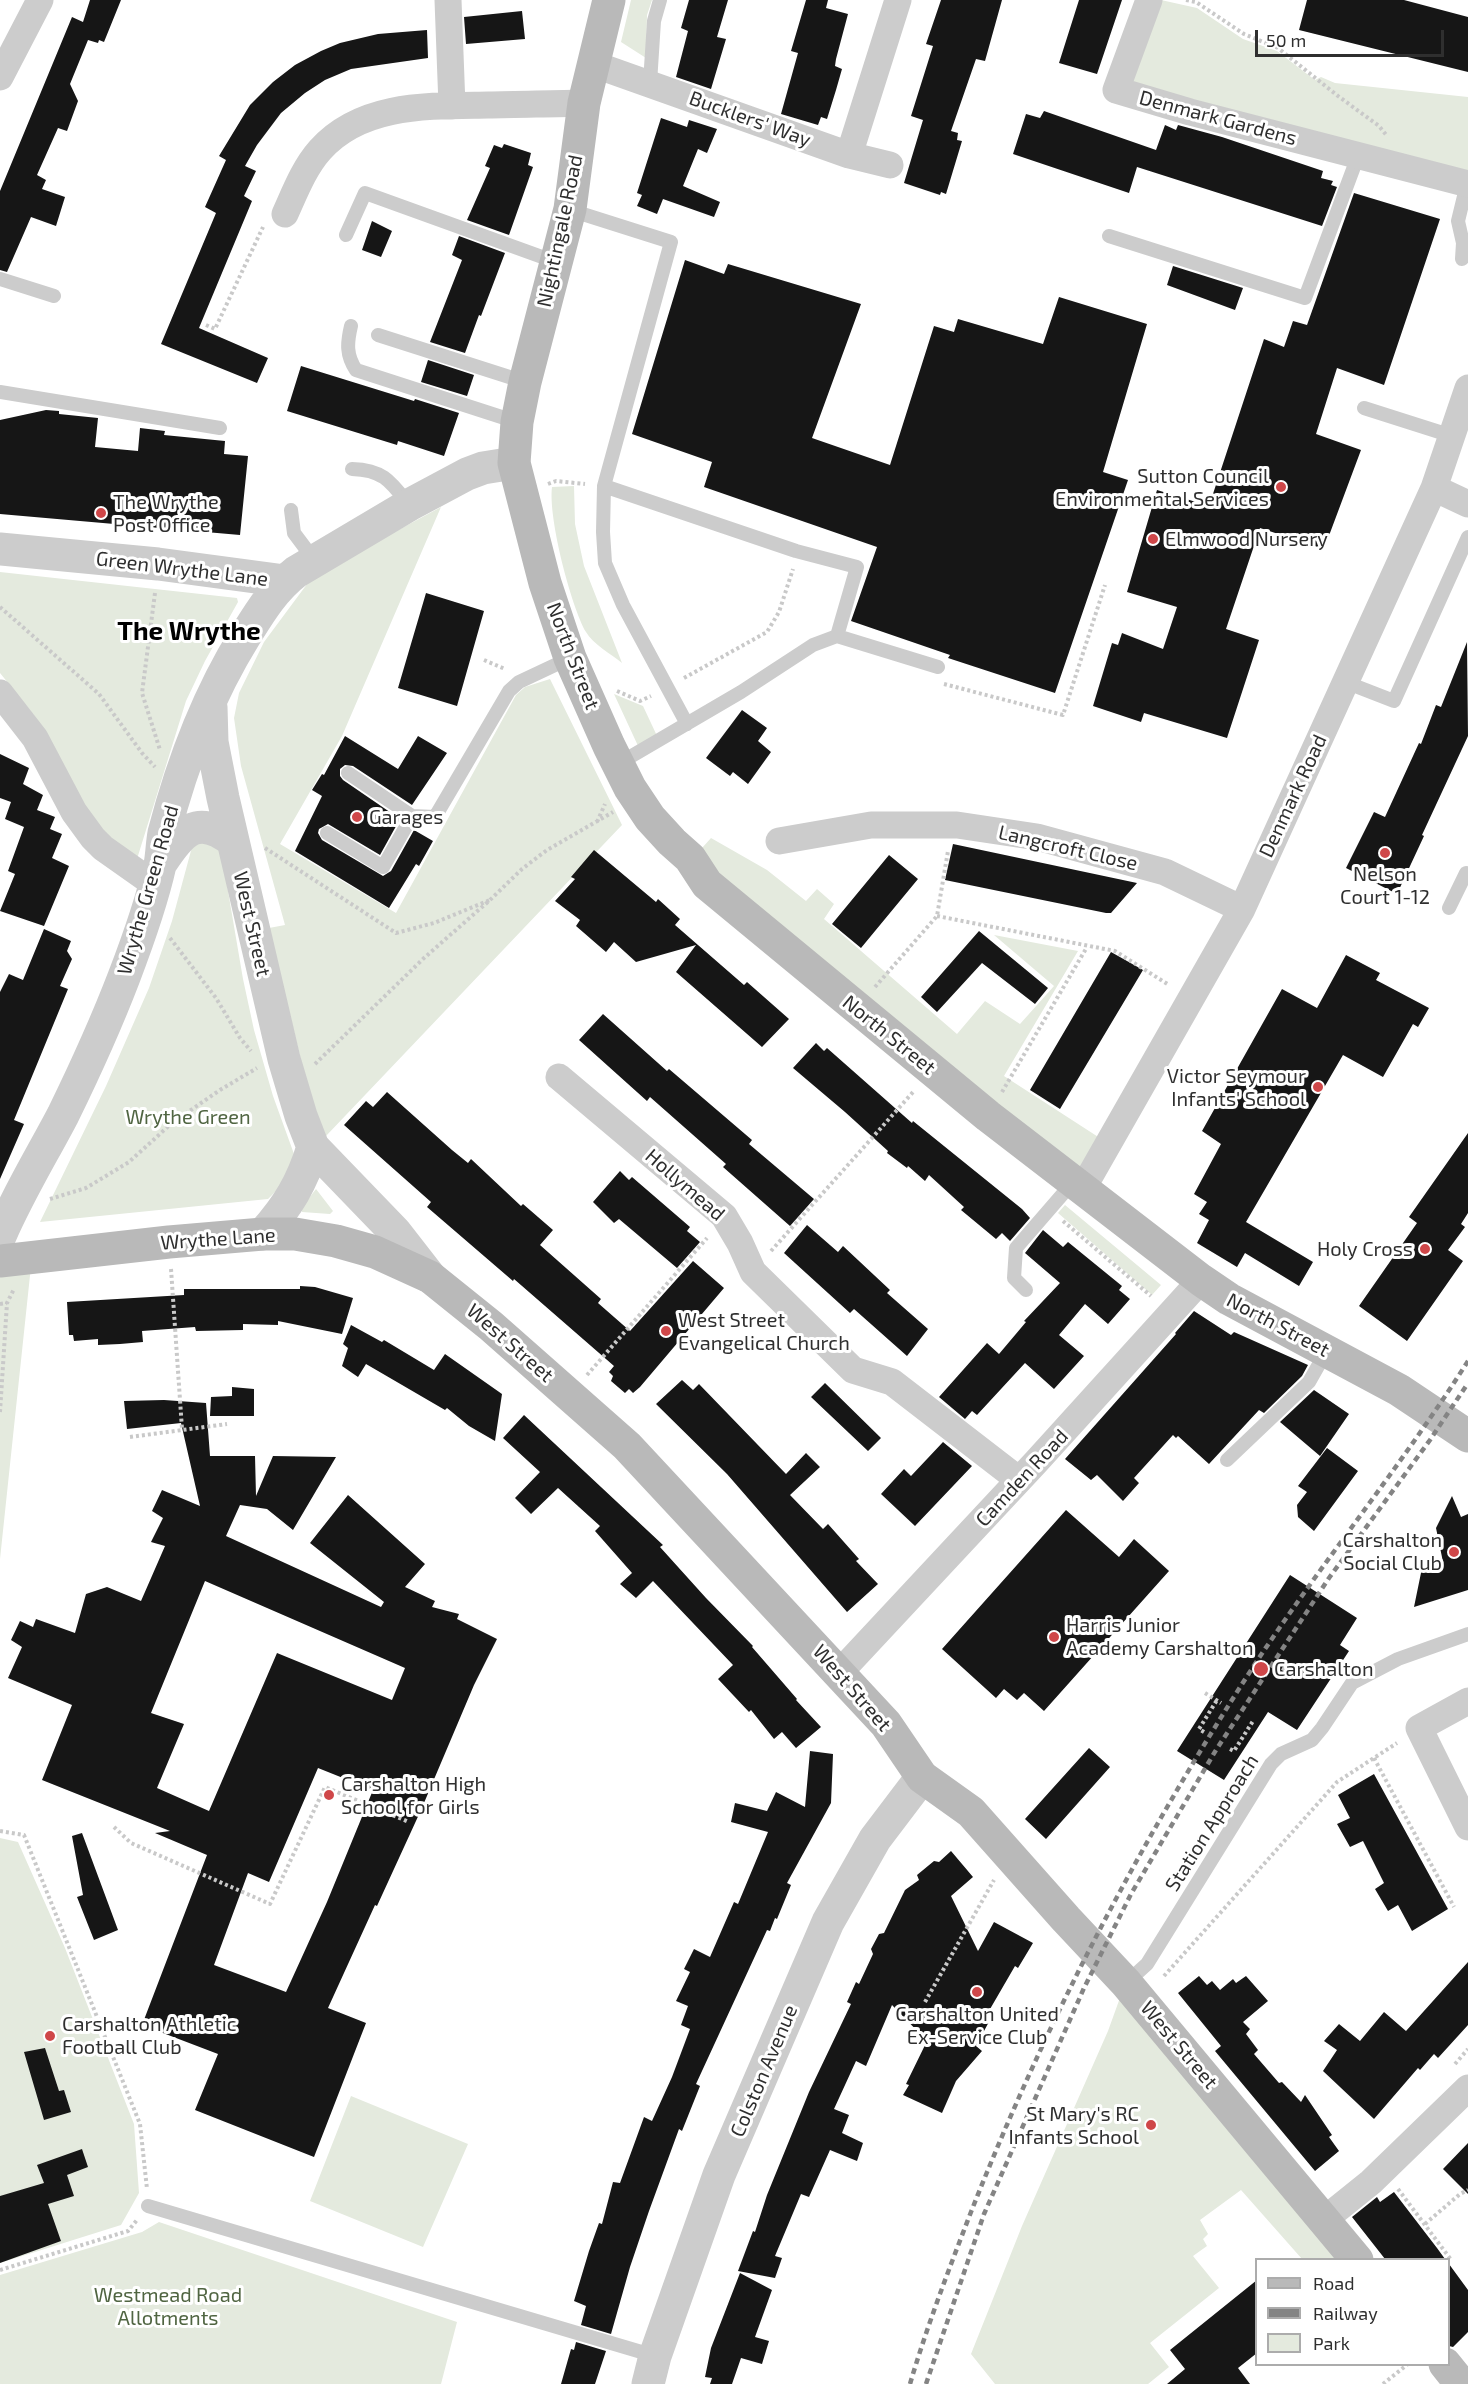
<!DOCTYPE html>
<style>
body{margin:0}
#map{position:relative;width:1468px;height:2384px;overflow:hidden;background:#fff;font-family:"Exo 2",sans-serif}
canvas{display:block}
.legend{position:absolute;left:1255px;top:2258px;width:195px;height:108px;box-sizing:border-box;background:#fff;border:2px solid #acacac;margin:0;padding:8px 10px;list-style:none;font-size:18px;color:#2f2f2f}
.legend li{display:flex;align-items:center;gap:12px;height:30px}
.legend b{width:30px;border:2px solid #acacac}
.scale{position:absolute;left:1255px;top:30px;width:189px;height:27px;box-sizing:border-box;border:3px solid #2f2f2f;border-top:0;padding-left:8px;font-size:18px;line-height:21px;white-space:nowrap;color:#2f2f2f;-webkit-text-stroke:4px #fff;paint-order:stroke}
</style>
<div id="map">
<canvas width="1468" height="2384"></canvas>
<ul class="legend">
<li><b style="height:8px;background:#b9b9b9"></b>Road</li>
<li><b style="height:8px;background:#848484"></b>Railway</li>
<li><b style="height:16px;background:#e4eade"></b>Park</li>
</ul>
<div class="scale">50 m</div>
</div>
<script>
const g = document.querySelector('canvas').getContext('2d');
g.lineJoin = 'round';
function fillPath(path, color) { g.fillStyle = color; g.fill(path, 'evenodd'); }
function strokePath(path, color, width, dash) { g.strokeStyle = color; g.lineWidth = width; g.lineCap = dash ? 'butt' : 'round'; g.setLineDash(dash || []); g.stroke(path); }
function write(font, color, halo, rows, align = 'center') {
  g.font = font + ' "Exo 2",sans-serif'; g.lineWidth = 6; g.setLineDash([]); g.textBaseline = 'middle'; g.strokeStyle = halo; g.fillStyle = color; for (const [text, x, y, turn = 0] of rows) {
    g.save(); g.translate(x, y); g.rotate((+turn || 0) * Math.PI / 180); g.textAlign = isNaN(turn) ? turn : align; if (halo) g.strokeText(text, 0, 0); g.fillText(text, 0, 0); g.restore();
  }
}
fillPath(new Path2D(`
 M631,0H652L647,15L646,58L621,42Z
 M1161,0L1197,8L1243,39L1277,51L1315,80L1321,77L1335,83L1468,97V179L1122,84Z
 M574,486L575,524L584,566L622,663C611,654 593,644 586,632C571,606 548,518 552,487Z
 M441,507L342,736L280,844L396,913L516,695L525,687L550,679L622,825L326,1136L313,1110L269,928L285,925L241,766L234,718L239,693L264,642L313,576Z
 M0,572L237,598L238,602L205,661L186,701L137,859L102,831L91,818L33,714L0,673Z
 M614,694L643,706L658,738L639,748Z
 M711,838L767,870L806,901L817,889L834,904L824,919L957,1034L985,1001L1020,1024L1054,986L994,935L1078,951L1004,1076L1106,1142L1083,1188L693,858Z
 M197,839L221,850L243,979L254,1030L273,1096L294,1154L289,1171L278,1189L268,1199L40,1222L106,1086L149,988L172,921L192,847Z
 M316,1189L333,1211L330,1214L302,1212V1207Z
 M1065,1205L1161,1285L1152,1295L1058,1213Z
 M0,1261L31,1266L0,1559Z
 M0,1838L18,1842L65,1948L134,2124L139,2193L121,2225L0,2263Z
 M1121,1995L1338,2259H1302L1241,2190L1200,2220L1208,2234L1203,2239L1207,2246L1193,2256L1219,2288L1150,2343L1169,2367L1148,2384H995L971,2354L1022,2226L1108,2031Z
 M351,2096L468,2144L423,2247L310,2201Z
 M159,2222L457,2322L441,2384H0V2275L142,2232Z`), '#e4eade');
fillPath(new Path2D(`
 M90,0H121L104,42L99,40L98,43L88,40L70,84L78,101L67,131L58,128L37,175L46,180L42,189L65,197L56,226L31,217L7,272L0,270V191L72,17L83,22Z
 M689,0H728L717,37L726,39L711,89L676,77L688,31L681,28Z
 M806,0H828L826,8L848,14L836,59L835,66L842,69L836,90L827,119L821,117L818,125L781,114L798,53L791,51Z
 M941,0H1002L985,61L976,59L951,131L958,133L957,140L962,141L946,194L941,192L940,195L904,183L923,120L911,116L933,46L926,44Z
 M1079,0H1122L1097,74L1059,63Z
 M1307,0H1404L1468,17V72L1299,30Z
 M522,11L525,39L466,44L464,17Z
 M427,30L428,58L351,69L325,80L305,93L281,113L257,145L245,166L256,171L244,196L252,201L199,328L268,358L257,383L161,344L216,213L205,207L226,160L219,156L250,105L273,82L295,65L321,51L340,43L378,34Z
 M1044,111L1156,150L1165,125L1176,130L1178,125L1222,137L1323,171L1321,178L1333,181L1331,185L1337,187L1322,226L1137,167L1129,193L1013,154L1026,114L1040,118Z
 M661,118L687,127L689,120L717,129L707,153L698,149L683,186L720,202L714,217L663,199L657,214L637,206L642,195L637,193Z
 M504,144L531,153L528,165L533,167L509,235L467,220L490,168L485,166L494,145L502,148Z
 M1354,193L1440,219L1384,385L1337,368L1316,434L1361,450L1324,549L1260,528L1226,629L1259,640L1227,738L1144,713L1141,722L1093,706L1112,643L1118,645L1122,633L1163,649L1177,607L1127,592L1157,490L1209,506L1264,339L1284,347L1293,321L1307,325Z
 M372,221L392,231L381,257L362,250Z
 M459,236L505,253L481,316L479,315L465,353L430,342L462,260L452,255Z
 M685,260L724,274L728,264L861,304L812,438L890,465L934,326L954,332L958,319L1043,344L1059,297L1147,324L1103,472L1128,480L1055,693L948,658L950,655L851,621L877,547L704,487L712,462L632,434Z
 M1173,266L1243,288L1235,310L1167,285Z
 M428,360L474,375L467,396L421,382Z
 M301,366L414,401L415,399L459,413L444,456L398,441L397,445L287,411Z
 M46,410L59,411V414L98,418L95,447L138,451L140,428L165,431L164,435L225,441L224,454L248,456L240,535L0,514V420Z
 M426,593L484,611L457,706L398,688Z
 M1467,642L1468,736L1422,835L1424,836L1397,894L1346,868L1374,812L1385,817L1419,743L1421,744L1436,705L1441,707Z
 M742,710L767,728L758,741L771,752L748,784L733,772L730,776L706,758Z
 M345,736L398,769L418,736L447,753L412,805L353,766L345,765L340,769V776L343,780L400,819L380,855L328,824L319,829L318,833L322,840L383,876L391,871L414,830L433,841L419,866L416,864L389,908L295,851L322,796L312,790L322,774L324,775Z
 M0,754L29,768L23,784L43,795L37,810L55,817L50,829L62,834L52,858L69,866L44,926L0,911L15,874L8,871L24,827L5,819L11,802L0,798Z
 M953,844L1137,883L1111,913H1106L945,880Z
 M594,850L656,902L658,899L680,919L675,925L744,985L747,982L789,1019L762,1047L676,972L696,945L636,962L614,942L606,952L576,926L580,920L555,901L575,879L571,877Z
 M889,855L918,879L861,948L832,924Z
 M44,929L71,941L67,951L72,959L60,986L68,989L14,1120L24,1124L0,1179V992L9,974L23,980Z
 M979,931L1048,988L1035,1004L982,963L937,1012L921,997Z
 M1111,952L1143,970L1060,1109L1030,1090Z
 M1346,955L1380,973L1376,980L1429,1008L1418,1027L1413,1024L1383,1077L1343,1055L1246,1222L1313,1262L1299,1286L1245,1253L1237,1267L1197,1243L1209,1220L1199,1214L1207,1202L1194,1194L1221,1144L1202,1131L1282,989L1317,1008Z
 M603,1014L667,1071L669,1069L752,1140L749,1144L814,1199L790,1226L723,1167L726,1164L650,1097L647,1101L579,1040Z
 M816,1043L824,1051L827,1048L912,1123L913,1121L1022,1209L1030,1218L1010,1241L1002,1233L996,1239L961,1210L964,1207L929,1175L925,1181L908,1166L907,1168L887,1153L888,1151L845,1112L793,1068Z
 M387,1092L452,1150L468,1163L471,1159L521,1206L523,1204L553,1230L540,1245L601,1299L598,1303L630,1331L693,1261L724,1288L640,1387L633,1393L629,1389L625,1393L611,1381L613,1376L609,1372L614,1366L514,1279L513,1281L427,1207L431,1202L344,1125L366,1101L373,1107Z
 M1468,1133V1213L1461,1224L1465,1227L1448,1250L1463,1261L1407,1341L1359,1306L1417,1223L1409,1217Z
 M620,1171L629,1180L632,1177L690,1227L687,1231L700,1242L677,1268L619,1219L614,1223L593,1202Z
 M807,1225L838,1252L843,1246L890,1290L887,1293L928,1329L907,1356L854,1309L850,1313L784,1253Z
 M1043,1230L1063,1247L1068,1242L1122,1286L1119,1290L1130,1299L1108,1324L1085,1304L1059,1335L1084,1356L1054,1389L1025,1363L977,1415L972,1411L965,1419L939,1397L987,1343L999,1354L1026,1322L1024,1321L1060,1283L1025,1253Z
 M300,1286L315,1287L353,1298L342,1334L278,1321V1325L243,1324V1330L196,1331L195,1327L142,1331L143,1342L120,1344L98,1345V1339L74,1341L73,1335H69L67,1302L184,1295V1289H300Z
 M1194,1311L1231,1335L1234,1332L1308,1365L1302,1376L1264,1413L1259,1410L1209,1464L1178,1436L1176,1438L1173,1435L1134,1478L1139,1483L1123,1501L1097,1475L1091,1480L1065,1459L1176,1334L1175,1333Z
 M351,1325L382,1342L384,1340L434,1370L445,1354L502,1394L495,1441L469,1426L447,1408L445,1410L366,1364L358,1377L342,1366L348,1348L343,1344Z
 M682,1380L693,1390L699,1384L786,1474L806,1453L820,1467L790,1495L823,1529L828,1524L859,1559L856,1561L878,1584L847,1612L727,1474L656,1404Z
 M825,1383L881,1438L868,1451L811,1397Z
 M232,1387L254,1389V1416H210L211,1397L232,1396Z
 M1314,1390L1349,1414L1320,1456L1280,1422Z
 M164,1400L206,1403L210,1456H255L256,1496L273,1456L336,1457L293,1530L267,1509L240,1505L226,1536L381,1607L384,1602L310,1543L348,1495L425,1564L405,1587L435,1601L432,1607L459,1614L457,1619L497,1639L474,1685L421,1810L377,1906L375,1905L328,2008L366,2023L314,2157L195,2110L218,2054L142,2025L207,1855L155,1833L170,1831L42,1780L72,1705L8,1678L22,1647L11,1640L20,1621L33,1627L36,1619L75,1633L86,1594L107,1587L141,1601L165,1546L151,1542L163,1518L152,1511L162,1490L200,1506L181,1423L127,1429L124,1401ZM205,1581L405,1668L392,1700L277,1653L209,1811L157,1788L184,1724L151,1713ZM318,1768L373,1790L327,1902L286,1992L214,1965L248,1873L269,1882Z
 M524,1415L663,1545L660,1547L706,1598L753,1646L752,1647L797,1699L796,1700L821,1727L796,1748L782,1732L774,1739L751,1710L749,1712L718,1679L733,1665L653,1581L636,1598L620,1584L632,1573L595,1531L600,1526L558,1488L531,1514L515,1498L540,1472L503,1438Z
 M943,1442L972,1466L915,1526L881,1494L904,1469L911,1476Z
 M1327,1448L1358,1471L1314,1531L1298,1517L1297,1505L1307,1492L1298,1486Z
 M1452,1496L1461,1517L1468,1514V1590L1414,1607L1422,1568L1443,1562L1436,1528Z
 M1066,1510L1119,1557L1134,1539L1169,1571L1044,1711L1024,1693L1017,1700L1004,1689L996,1698L942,1649Z
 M1290,1575L1357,1618L1340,1645L1349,1651L1297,1730L1268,1712L1224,1780L1177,1751Z
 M1089,1748L1110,1767L1046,1839L1025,1819Z
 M810,1751L833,1754L831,1803L787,1883L791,1885L777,1919L775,1918L770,1931L767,1930L696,2084L700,2086L682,2131L679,2129L649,2211L630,2267L611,2334L581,2325L586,2306L574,2301L589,2251L599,2223L602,2224L613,2182L620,2183L644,2117L652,2121L672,2077L690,2029L681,2025L688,2006L676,2001L690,1972L684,1969L694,1949L710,1957L734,1902L738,1904L768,1832L731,1822L735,1803L767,1811L776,1792L805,1807Z
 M1374,1774L1448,1909L1412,1931L1398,1905L1388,1911L1375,1889L1384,1883L1363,1841L1350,1847L1337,1824L1350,1818L1338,1795Z
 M82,1833L118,1930L94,1940L77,1897L83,1895L72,1836Z
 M951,1851L973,1877L951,1896L978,1951L994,1922L1033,1943L1018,1968L1015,1966L986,2016L991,2018L976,2046L982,2051L956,2081L942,2113L903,2095L909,2085L906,2084L927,2041L892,2005L866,2066L856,2061L834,2109L849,2115L842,2133L863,2143L857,2161L830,2150L809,2197L801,2194L775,2256L782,2258L775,2278L738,2271L753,2231L755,2232L767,2195L809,2092L851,2004L847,2002L856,1982L859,1984L873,1954L871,1949L879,1934L884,1933L905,1890L919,1880L917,1875L934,1861L939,1862Z
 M1468,1962V2025L1438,2058L1434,2054L1420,2070L1418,2068L1374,2119L1323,2071L1337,2050L1324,2041L1339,2024L1360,2041L1384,2012L1406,2031Z
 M1199,1976L1207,1985L1212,1981L1220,1990L1233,1979L1236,1983L1246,1976L1268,2001L1243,2022L1250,2029L1246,2034L1258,2050L1254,2054L1279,2083L1282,2082L1301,2102L1305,2095L1332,2135L1329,2137L1339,2151L1315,2171L1215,2051L1221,2046L1178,1993Z
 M45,2048L59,2091L64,2090L71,2112L44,2120L24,2052Z
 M1468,2143V2194L1443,2169Z
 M82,2149L88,2167L67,2175L74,2196L48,2204L61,2241L0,2263V2196L44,2183L37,2165Z
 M1394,2192L1437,2248L1445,2259H1385L1352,2217L1377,2197L1380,2202Z
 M1449,2264L1468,2290V2332L1453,2347L1449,2346Z
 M740,2273L772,2290L755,2337L769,2341L762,2364L741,2358L732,2384H710L712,2378L705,2377L711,2348Z
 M1257,2280V2353L1238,2368L1250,2384H1167L1185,2369L1170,2350Z
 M576,2342L606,2351L595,2384H561L571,2349L574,2350Z`), '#161616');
strokePath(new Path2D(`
 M1186,0L1196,2L1244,34L1278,48L1338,96L1379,126L1387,136
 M206,325L215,329L263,227
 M548,484L556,481L585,484
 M155,593L142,693L160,750
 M0,607L99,694L142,753L155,767
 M484,660L505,669
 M684,678L767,632L779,612L793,569
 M944,684L1063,715L1105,585
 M617,691L640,701L651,696
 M597,822L605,804
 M265,848L396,933L434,923L490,900
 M937,916L1115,951L1169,985
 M170,938L216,998L240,1038L251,1051
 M875,987L937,916L948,851
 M315,1064L424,958L490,900L522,869L547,850L613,812
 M1002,1092L1087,947
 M50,1199L86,1188L129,1162L172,1123L220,1090L257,1068
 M1063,1221L1151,1296
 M771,1251L914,1091
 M171,1269L182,1429
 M0,1304L7,1303
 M587,1375L707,1238
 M0,1412L7,1303L14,1289
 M130,1437L227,1424
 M1282,1668L1293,1674
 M1205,1693L1221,1703
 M1204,1732L1199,1729L1217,1700
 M1230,1749L1234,1751L1253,1721
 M1374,1758L1454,1907
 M114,1827L131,1843L270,1904L325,1787L409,1822
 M0,1831L24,1835L140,2124L147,2189
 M1164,1976L1337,1782L1397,1743
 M925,2002L994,1880
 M1455,2064L1468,2049
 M1398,2189L1452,2261
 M1425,2224L1460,2194L1468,2190
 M0,2270L128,2231L137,2220
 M1383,2384L1408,2364`), '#c9c9c9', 4, [3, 3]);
strokePath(new Path2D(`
 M650,83L654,21L660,0
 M570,210L671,242L604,486L603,532L605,563L623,605L687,724
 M346,235L365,193L556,262
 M1109,236L1305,298L1358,156
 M1462,259L1463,243L1458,221L1467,184
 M0,279L54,296
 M351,326C347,343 346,355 356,370L517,422
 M378,335L525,382
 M0,392L220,428
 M1364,408L1452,436
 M352,469C384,470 391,482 409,505
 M604,486L796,551L857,567L837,636L813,645L741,692L618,764
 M291,510L294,533L315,561
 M837,636L938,667
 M1345,682L1394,701L1468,537
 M348,773L412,816
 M327,833L383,867L412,816L435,817L509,691L519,682L570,658
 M1449,908L1466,873
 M1026,1290L1014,1278L1016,1248L1074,1181
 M1227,1460L1309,1382L1326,1352
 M1126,1983L1147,1964L1271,1764L1281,1754L1312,1740L1322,1728L1352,1683L1398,1659L1468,1634
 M148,2206L655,2356`), '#ccc', 14);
strokePath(new Path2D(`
 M448,0L452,106
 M1149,0L1116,90L1190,112L1468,184
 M593,64L849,155L890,165
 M0,77L40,0
 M849,155L898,0
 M285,214C295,192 304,168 320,150C362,103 430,106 488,105C520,104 552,104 584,103
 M1434,488L1468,504
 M0,693L35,738L74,812L93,838L103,848L154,884
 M779,841L871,825H957L1037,837L1165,872L1242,909
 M559,1077L724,1216L740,1243L753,1272L853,1370L892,1382L1019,1480
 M1083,1188L1242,909L1434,488L1468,388
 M840,1672L1036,1462L1201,1280
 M1468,1701L1419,1728L1468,1827
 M1325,2219L1371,2182L1468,2088`), '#ccc', 27);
strokePath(new Path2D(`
 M0,549L158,564L285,581
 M211,707L212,742L223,798L284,1059L301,1116L313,1147L395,1232L430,1277
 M161,863C182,831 197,813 233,841
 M263,1234C288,1206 302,1183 313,1147
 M0,1236C18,1194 42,1155 63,1115C85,1070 106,1024 124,977C137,943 152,901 160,865C162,854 162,844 164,833C182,764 207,697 245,636C260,612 273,590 296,572L409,505L467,474L483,468L514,463
 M648,2384L655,2356L719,2175L828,1922L875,1839L922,1777`), '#ccc', 33);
strokePath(new Path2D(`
 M609,0L584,103L570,209L525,382L517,422L514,463L545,583L570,658L609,746L630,788L650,818L672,842L690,858L707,884L988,1116L1201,1280L1229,1299L1399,1390L1468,1436
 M0,1261L169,1242L263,1234H295L336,1241L375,1252L430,1277L491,1326L627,1446L886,1724L922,1777L971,1812L1066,1919L1126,1983L1357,2260
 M1445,2364L1461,2384`), '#b9b9b9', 33);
strokePath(new Path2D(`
 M910,2384C927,2326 949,2269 971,2212C1047,2019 1142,1838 1255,1664C1323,1561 1402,1465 1468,1361
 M926,2384L984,2214L1084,1988L1131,1894L1216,1750L1329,1578L1430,1440L1468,1383`), '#848484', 4.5, [6, 4.5]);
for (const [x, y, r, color] of [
 [1281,487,6,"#cf4749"],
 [101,513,6,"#cf4749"],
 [1153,539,6,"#cf4749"],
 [357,817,6,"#cf4749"],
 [1385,853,6,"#cf4749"],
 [1318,1087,6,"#cf4749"],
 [1425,1249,6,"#cf4749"],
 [666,1331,6,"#cf4749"],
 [1454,1552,6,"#cf4749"],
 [1054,1637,6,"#cf4749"],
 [1261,1669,8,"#cf4749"],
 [329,1795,6,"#cf4749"],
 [977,1992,6,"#cf4749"],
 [50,2036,6,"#cf4749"],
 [1151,2125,6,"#cf4749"]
]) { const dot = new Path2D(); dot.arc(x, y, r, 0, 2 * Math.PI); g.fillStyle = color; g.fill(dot); strokePath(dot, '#fff', 2); }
write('20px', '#2f2f2f', '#fff', [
 ["Denmark Gardens",1218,118,15],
 ["Bucklers' Way",750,119,20],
 ["Nightingale Road",560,231,-78],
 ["Green Wrythe Lane",182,569,7],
 ["North Street",573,656,69],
 ["Denmark Road",1293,796,-65],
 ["Langcroft Close",1068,848,13],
 ["Wrythe Green Road",148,890,-74],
 ["West Street",252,924,77],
 ["North Street",889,1035,39],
 ["Hollymead",685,1185,41],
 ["Wrythe Lane",218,1239,-4],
 ["North Street",1278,1325,28],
 ["West Street",510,1343,41],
 ["Camden Road",1022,1478,-47],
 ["West Street",852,1688,49],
 ["Station Approach",1212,1823,-58],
 ["West Street",1179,2045,50],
 ["Colston Avenue",764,2071,-67]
]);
write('20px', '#2f2f2f', '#fff', [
 ["Sutton Council",1269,476,"right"],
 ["Environmental Services",1269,499,"right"],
 ["The Wrythe",113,502],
 ["Post Office",113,525],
 ["Elmwood Nursery",1165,539],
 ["Garages",369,817],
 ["Nelson",1385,874,"center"],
 ["Court 1-12",1385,897,"center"],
 ["Victor Seymour",1306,1076,"right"],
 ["Infants' School",1306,1099,"right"],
 ["Holy Cross",1413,1249,"right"],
 ["West Street",678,1320],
 ["Evangelical Church",678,1343],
 ["Carshalton",1442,1540,"right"],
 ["Social Club",1442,1563,"right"],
 ["Harris Junior",1066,1625],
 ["Academy Carshalton",1066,1648],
 ["Carshalton",1274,1669],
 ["Carshalton High",341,1784],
 ["School for Girls",341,1807],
 ["Carshalton United",977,2014,"center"],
 ["Ex-Service Club",977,2037,"center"],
 ["Carshalton Athletic",62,2024],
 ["Football Club",62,2047],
 ["St Mary's RC",1139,2114,"right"],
 ["Infants School",1139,2137,"right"]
], 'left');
write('20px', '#506542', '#fff', [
 ["Wrythe Green",188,1117],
 ["Westmead Road",168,2295],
 ["Allotments",168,2318]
]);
write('bold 26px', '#000', '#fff', [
 ["The Wrythe",189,631]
]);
</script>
